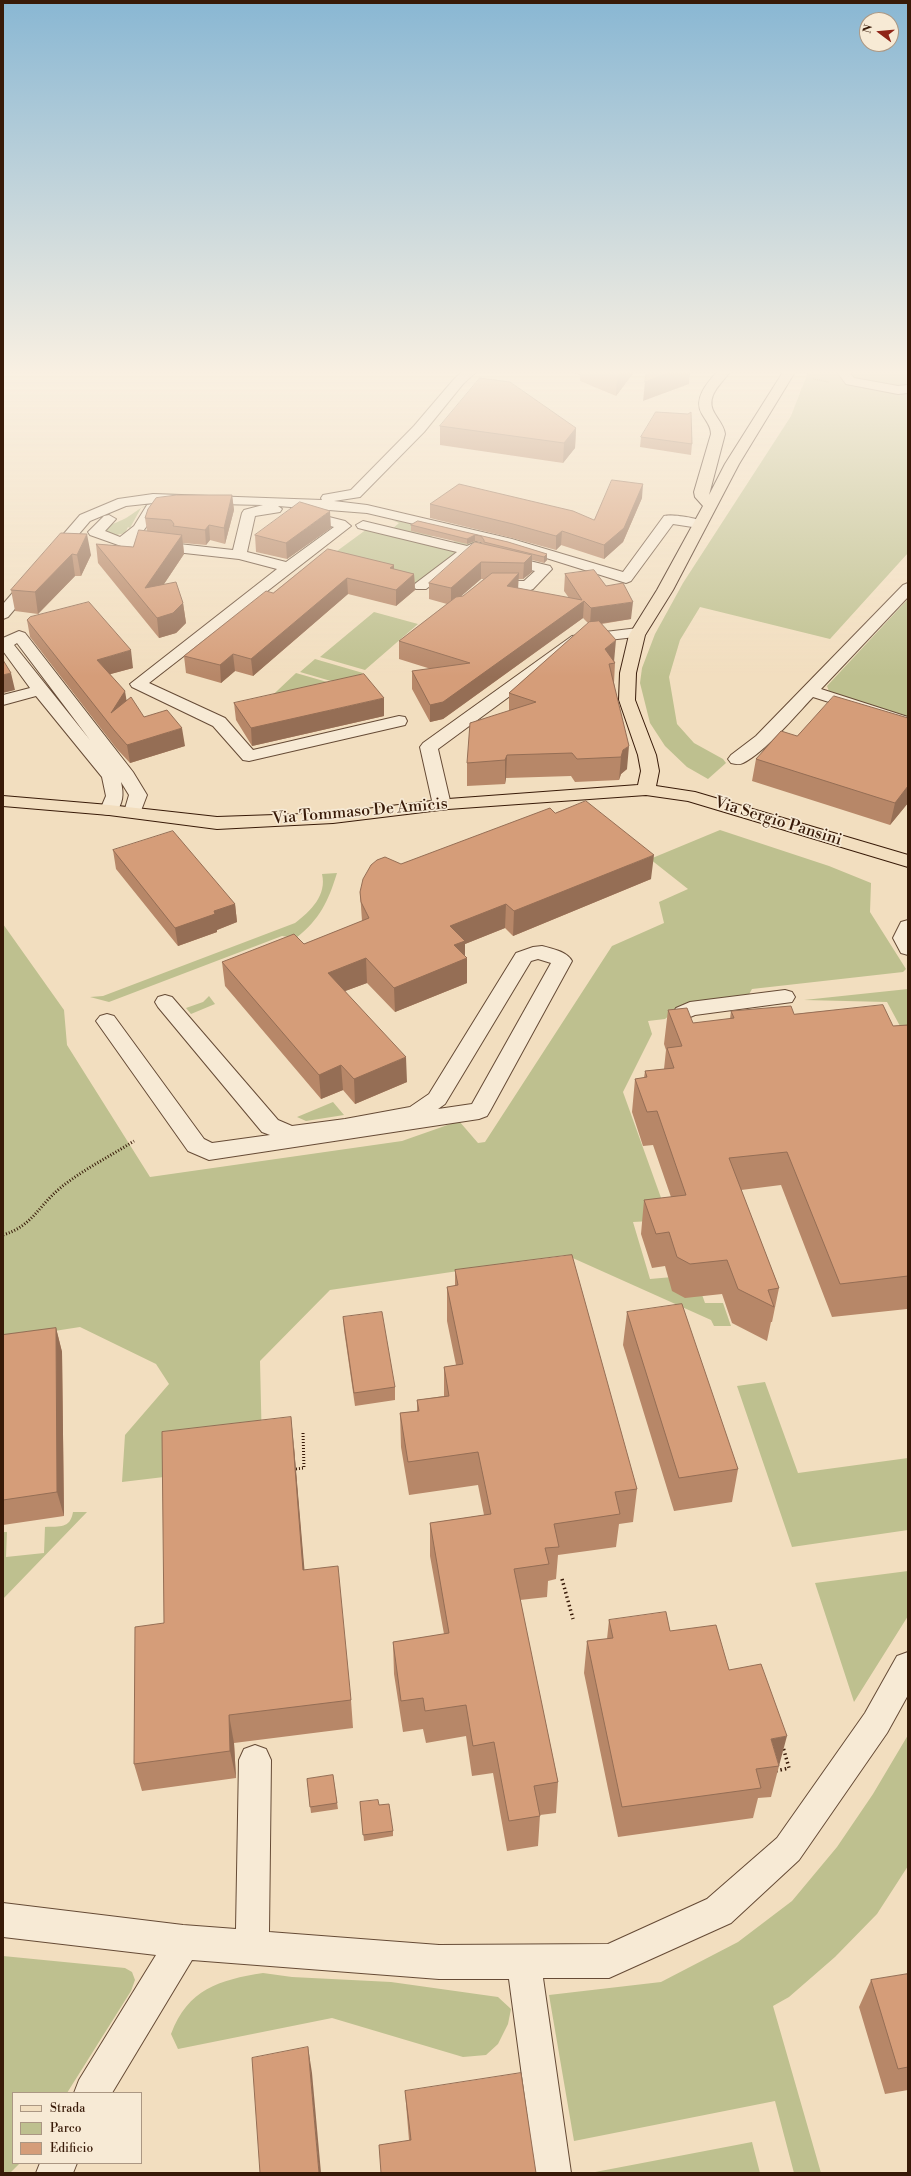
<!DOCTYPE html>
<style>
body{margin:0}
#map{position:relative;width:911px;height:2176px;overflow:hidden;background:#f2debf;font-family:"Libre Bodoni",serif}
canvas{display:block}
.frame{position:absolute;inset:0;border:4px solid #381a08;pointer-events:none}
.legend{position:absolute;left:12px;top:2092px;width:130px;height:72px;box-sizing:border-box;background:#f7ead5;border:1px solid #ab9783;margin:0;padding:5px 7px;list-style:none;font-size:12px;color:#381a08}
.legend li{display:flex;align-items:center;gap:8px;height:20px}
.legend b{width:20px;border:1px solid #ab9783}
.north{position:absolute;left:859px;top:12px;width:40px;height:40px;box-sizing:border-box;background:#f7ead5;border:1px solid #ab9783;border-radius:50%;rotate:286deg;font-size:11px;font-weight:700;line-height:16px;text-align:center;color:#381a08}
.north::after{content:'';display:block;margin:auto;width:14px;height:18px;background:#8f2418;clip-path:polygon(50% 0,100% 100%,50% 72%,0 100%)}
</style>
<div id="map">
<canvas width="911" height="2176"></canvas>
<div class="frame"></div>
<ul class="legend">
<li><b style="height:5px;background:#f2debf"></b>Strada</li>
<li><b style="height:11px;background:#bec08f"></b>Parco</li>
<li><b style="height:11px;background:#d59d79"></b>Edificio</li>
</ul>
<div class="north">N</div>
</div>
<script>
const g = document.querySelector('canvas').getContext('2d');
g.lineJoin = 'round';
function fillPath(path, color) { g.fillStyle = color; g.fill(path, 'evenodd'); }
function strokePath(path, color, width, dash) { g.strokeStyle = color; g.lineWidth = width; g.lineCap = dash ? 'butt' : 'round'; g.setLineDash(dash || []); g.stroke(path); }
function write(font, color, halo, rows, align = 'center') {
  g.font = font + ' "Libre Bodoni",serif'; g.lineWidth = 3.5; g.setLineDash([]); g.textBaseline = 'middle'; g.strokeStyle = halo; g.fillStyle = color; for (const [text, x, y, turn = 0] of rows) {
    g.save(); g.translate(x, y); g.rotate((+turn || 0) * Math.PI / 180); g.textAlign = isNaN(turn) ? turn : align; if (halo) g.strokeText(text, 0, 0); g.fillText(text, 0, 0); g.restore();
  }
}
fillPath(new Path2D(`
 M808,372L908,373V388L899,392L908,394V553L830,639L700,607L680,640L669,677L677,724L694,743L723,759L726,763L708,779L687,767L665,746L650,723L640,683L642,668L655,634L683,583L791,416Z
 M156,503L141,508L130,528L122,524L128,527L125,533L113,536L102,533C108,524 114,524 122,520C137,513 138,506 156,503Z
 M392,520L435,528L477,540L468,547L452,543L458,538L437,533L428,539L391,530L399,523Z
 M367,529L462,552L418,584L412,585L322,562Z
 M908,599V716L830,694L827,686Z
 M374,612L418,624L365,670L320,657Z
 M315,659L363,673L348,686L300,672Z
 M296,673L348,688L259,708Z
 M720,830L829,866L871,883L870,912L906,969L903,972L752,989L747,998L676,1010L665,1019L648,1021L652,1034L623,1092L669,1220L633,1222L650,1279L695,1275L705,1303H723L731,1326H714L711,1320L566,1255L330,1290L260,1361L262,1448L164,1477L122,1482L125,1435L169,1384L156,1364L80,1327L3,1339V924L64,1010L67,1045L150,1177L402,1141L459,1121L478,1143L485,1142L612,946L664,923L659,902L688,889L650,859Z
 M337,873C328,902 320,919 296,938L282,936L109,1002L90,997L103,996L295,923C311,911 327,895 322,874Z
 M908,989L907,1039L887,1002L804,1000Z
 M209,996L215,1004L191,1014L186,1008L203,1002Z
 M333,1102L344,1115L306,1121L297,1117Z
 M765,1382L798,1473L908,1458V1530L792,1547L737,1386Z
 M73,1512H87L3,1599V1532H7L6,1557L44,1553L45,1527C60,1526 70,1529 73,1512Z
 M908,1571V1616L854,1702L815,1583Z
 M908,1735V1866L877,1914L835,1957L789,1997L773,2006L821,2173H794L775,2101L574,2141L549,1995L661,1982L738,1942L792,1901L837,1847L873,1794Z
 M3,1956L125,1968L132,1972L135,1980L131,1991L67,2093H13V2163H20L10,2173H3Z
 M263,1973L292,1977L391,1982L498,1997L511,2009L508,2024L498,2044L486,2055L463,2057L332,2018L178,2049L171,2034C188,1989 219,1980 263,1973Z
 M752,2142L760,2173H590Z`), '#bec08f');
const minor = new Path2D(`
 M462,372H476L463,384L424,432L360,497L334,501L367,505L512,539L623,572L664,516C672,514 702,518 706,524L699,528L673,524L631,581L626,583L508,546L367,513L278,506L282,509L280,512L255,516L247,552L286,562L334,527L308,520L306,517L308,514L313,513L345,521L351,526L149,683L225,718L253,750L399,716L405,717L407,721L405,725L249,761L243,760L213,726L132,687L130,684L277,569L239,559L121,546L90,535L88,532L104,516L109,515L116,519L105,531L120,537L134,526L147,505L163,502L126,506L90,521L8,617L3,619V604L80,515L118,499L153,494L322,500L321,498L323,495L351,490L414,426L455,378ZM173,503L263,505L244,510L242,513L233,550L170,543L172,540L170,537L141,534L157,512L174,509L176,506Z
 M837,372H849L854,378L898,386L908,385V393L898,394L846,384Z
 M363,521L467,546L476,542L481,543L483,546L481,549L550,566L552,569L533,589L528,591L489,588L484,586L481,583L484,580L524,581L535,571L471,556L426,589H416L413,586L416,583L457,552L358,528L356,525Z
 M908,583V597L821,689L908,717V727L813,697C796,715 764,753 743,763C739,765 735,764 731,763L728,759L731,755L756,736L903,585Z
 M638,628L644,630L646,633L644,636L582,643L438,749L451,805L448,809L442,810L436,809L433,805L420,747L423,743L572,636Z
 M19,631L25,633L133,772L147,795L139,816L133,817L127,816L124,812L129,795L121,782C124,795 123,803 115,814L109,815L103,814L100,810L106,796L102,777L36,696L3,705V695L30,688L3,651V638ZM17,643L90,740L14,645Z
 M908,920V955L901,953L893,938L901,922Z
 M542,946C553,949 566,951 572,961L490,1111L487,1116L479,1119L209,1160L188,1151L96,1021L100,1016L107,1014L114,1016L204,1139L212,1143L270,1135L262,1132L158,1007L155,1002L158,997L165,995L172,997L278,1120L292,1126L345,1119L410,1107L429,1094L516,953L533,947ZM538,959L551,963L472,1104L438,1109L445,1104L531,961Z
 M785,990L792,992L795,997L792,1002L695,1015L683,1020L676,1018L673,1013L676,1008L690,1002Z
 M908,1652V1695L887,1733L799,1860L731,1923L609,1978H543L571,2173H535L509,1979H439L192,1960L112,2093H74L79,2080L156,1955L3,1937V1903L183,1925L236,1929L239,1760L244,1749L255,1745L266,1749L271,1760L269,1932L439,1945L608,1944L707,1899L777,1838L865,1713L897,1656Z
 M40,2163H77L73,2173H36Z`);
const major = new Path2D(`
 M717,372H730C721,384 704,397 715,414C719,421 724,426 725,434L709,495L725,464L783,372H795L739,464L673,590L645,635L636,673L635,700L656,755L659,771L656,786L695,792L908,855V867L688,801L646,795L448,809L333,823L217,829L109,815L3,806V796L109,805L217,817L333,813L448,799L638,785L641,771L638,755L619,700L620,673L629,635L657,590L703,506L695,497L694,492L711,434C711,426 706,421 702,414C693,399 707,383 717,372Z`);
strokePath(minor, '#664b36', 2);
strokePath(major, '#381a08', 2);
strokePath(new Path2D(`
 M813,379L829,382`), '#381a08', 1.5, [0.5, 1.5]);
strokePath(new Path2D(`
 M3,1235C32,1226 38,1207 59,1189C82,1170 109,1157 134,1141
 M296,1469L304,1468L303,1432`), '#381a08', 3, [1, 2]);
strokePath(new Path2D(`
 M562,1579L573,1619
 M776,1771L789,1768L783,1747`), '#381a08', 3.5, [1.5, 3]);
fillPath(minor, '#f7ead5');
fillPath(major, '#f2debf');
fillPath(new Path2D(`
 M571,372H634L616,396L580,381V375Z
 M688,414L692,444L691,455L640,447L641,437Z
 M440,426L576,428L575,448L563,463L440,445Z
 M232,495L234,510L225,544L210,540L206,545L183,543L184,554L164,584L183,603L186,623L176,633L159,638L98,563L96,544L133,547L147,531L145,518Z
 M642,498L623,542L604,559L561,545L556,550L512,538L430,518V504L594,520Z
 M418,521L508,542L547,554V560L544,563L532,560V572L523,579H518V588L569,598L564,591L565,574L631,619L602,624L615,663L614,683L627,769L621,774L619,780L575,782L571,776L506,778L505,784L467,786V763L509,711V693L588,623L583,618L443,719L430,722L412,689V671L431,669L399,659V641L447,604L429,599V583L483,544L481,542L475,541L467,544L411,531V525ZM481,579H484L463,596H461Z
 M331,528L287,559L256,552L255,535Z
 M61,533L91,555L81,576H75L38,614L15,611L11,590Z
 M328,549L394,569L414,574L415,590L396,606L348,594L253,676L235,671L221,683L186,673L184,656L273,593Z
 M27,620L133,668L110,674L127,701L144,717L185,746L130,763L116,748L30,637Z
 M234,703L384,716L252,746L236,720Z
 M908,718V803L890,825L752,781L756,759L797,736Z
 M555,813L651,879L513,936L505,928L465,944V957L467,983L395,1012L367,983L345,991L407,1082L355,1104L343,1090L321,1099L225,986L222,962L304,944L362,921L360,892L401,864Z
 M113,850L235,904L237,922L217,930V932L178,946L116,869Z
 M668,1010L693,1023L730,1019L731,1011L794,1014L893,1026L908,1025V1311L907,1309L832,1317L781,1185L741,1190L779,1288L772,1322H771L767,1341L732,1323L722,1294L685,1298L672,1291L665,1266L652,1268L641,1234L644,1200L671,1197L653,1145L643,1146L632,1112L635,1079L644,1078L645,1071L664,1069L666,1050L664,1044Z
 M455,1270L637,1489L633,1522L619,1524L616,1547L558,1555L556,1579L548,1581L547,1597L520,1600L558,1782L556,1813L540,1815L538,1846L507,1851L493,1773L472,1776L466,1736L426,1743L423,1729L403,1732L394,1674L393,1642L444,1634L430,1556V1523L484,1515L478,1485L409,1495L401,1447L400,1413L417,1411V1400L444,1396V1367L456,1365L447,1321V1287L455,1286Z
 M627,1312L738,1469L732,1502L674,1511L623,1345Z
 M343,1317L395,1387V1400L355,1406L344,1330Z
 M56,1328L62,1352L64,1516L3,1525V1335Z
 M294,1447L304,1570L351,1700L353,1728L234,1743L236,1778L142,1791L134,1764L164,1623Z
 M609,1620L670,1631L729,1670L779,1766L771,1797L758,1798L753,1818L618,1837L584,1673L587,1641L607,1639Z
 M333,1775L338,1809L311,1813L307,1779Z
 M360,1802L379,1805L393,1831V1836L364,1841Z
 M908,1974V2090L885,2094L859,2007L871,1980Z
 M405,2091L536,2173L409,2140L407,2116Z`), '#b78768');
fillPath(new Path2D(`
 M621,372H634L616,396L617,377Z
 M671,372H690L689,384L643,401L645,382Z
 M576,428L575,448L563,463L564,443Z
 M643,484L642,498L623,542L604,559V545Z
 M232,495L234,510L225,544L224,528Z
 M330,511L331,528L287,559L286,543Z
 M209,525L210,540L206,545L205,530Z
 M562,531L561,545L556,550V536Z
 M87,534L91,555L81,576L77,555Z
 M182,535L184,554L148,608L145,588Z
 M475,535V541L467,544V539Z
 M72,554L75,576L38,614L35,592Z
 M547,554V560L544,563V557Z
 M532,555V572L523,579L524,563Z
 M481,562V579L451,605V588Z
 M394,565V581L390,568Z
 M519,573L518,590L507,586Z
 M414,574L415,590L396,606V590Z
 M347,578L348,594L253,676L251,659Z
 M584,601L583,618L443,719L430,722V705Z
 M633,602L631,619L590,625L591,608Z
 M183,603L186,623L176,633L159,638L157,618Z
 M616,640L614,662L605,649Z
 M131,650L133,668L100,677L97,660Z
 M233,654L235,671L221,683L220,665Z
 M11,673L15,690L3,693V675Z
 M125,691L128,709L111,713Z
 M384,698V716L252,746L251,728Z
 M182,728L185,746L130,763L127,745Z
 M629,746L627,769L621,774L619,780L621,757L623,750Z
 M507,755L506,778L505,784V760Z
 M908,786V803L890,825L895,803Z
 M654,855L651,879L513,936L514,911Z
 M235,904L237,922L217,930V932L178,946L175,928L214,911Z
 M506,904L505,928L465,944V959L467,958V983L395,1012L394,988L450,926Z
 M366,958L367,983L329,997L328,973Z
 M406,1057L407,1082L355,1104L354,1079Z
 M341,1065L343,1090L321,1099L319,1075Z
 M56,1328L62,1352L64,1516L57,1492Z
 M291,1417L294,1447L307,1599L303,1570Z
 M229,1715L234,1743L236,1778L230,1751Z
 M787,1736L779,1766L771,1739Z
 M308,2047L312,2073L321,2173H319Z`), '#956e55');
const building = new Path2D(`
 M606,372H621L617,377Z
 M647,372H671L645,382Z
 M480,378L510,382L576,428L564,443L440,426Z
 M656,412L688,414L691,412L692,444L641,437Z
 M612,480L643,484L624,528L604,545L562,531L556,536L513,524L430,504L459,484L573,511L594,520Z
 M177,495H232L224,528L209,525L205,530L173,526L174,524L171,520L145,518L148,509L156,498Z
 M300,502L330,511L286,543L255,535Z
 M418,521L508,542L547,554L544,557L484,542V540L481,536L475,535L467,539L411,525Z
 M139,530L182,535L145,588L176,582L183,603L173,613L157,618L96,544L133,547Z
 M61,533L87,534L77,555L72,554L35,592L11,590Z
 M475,542L532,555L524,563L481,562L451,588L429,583Z
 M328,549L394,565L390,568L414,574L396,590L347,578L251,659L233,654L220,665L184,656L266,591L273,593Z
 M594,570L606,586L623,583L633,602L591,608L584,601L443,702L430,705L412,671L470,663L399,641L456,597L463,596L492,573H519L507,586L582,600L565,574Z
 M89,602L131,650L97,660L125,691L111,713L131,697L144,717L167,710L182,728L127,745L114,730L27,620L30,617Z
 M599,621L616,640L605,649L615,663L609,664L629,746L623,750L621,757L577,759L572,753L507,755L505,760L467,763L470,723L536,702L509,693L589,622Z
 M3,660L11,673L3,675Z
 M364,674L384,698L251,728L234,703Z
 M834,696L908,718V786L895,803L756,759L781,731L797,736Z
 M586,801L654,855L514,911L506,904L450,926L465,941L454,945L467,958L394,988L366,958L328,973L406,1057L354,1079L341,1065L319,1075L222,962L294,934L304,944L369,918L361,902L360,892L363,879L371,865L377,860L385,857L401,864L550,808L555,813Z
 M173,831L235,904L214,911L215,914L175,928L113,850Z
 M883,1005L893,1026L908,1025V1276L840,1284L787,1152L729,1158L779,1288L768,1290L774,1307L738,1289L727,1260L690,1264L677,1257L669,1232L656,1234L644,1200L686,1195L657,1111L647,1112L635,1079L647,1077L645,1071L674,1068L667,1048L682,1046L668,1010L687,1008L693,1023L734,1018L731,1011L791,1006L794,1014Z
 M572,1255L637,1489L615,1492L620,1514L554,1524L559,1547L545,1548L549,1564L514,1569L558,1782L534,1786L540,1816L509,1821L494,1742L473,1746L466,1705L425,1711L423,1698L401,1701L393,1642L449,1633L430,1523L491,1514L478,1452L408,1462L400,1413L419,1411L417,1400L449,1396L444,1367L463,1364L447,1287L458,1285L455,1270Z
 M682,1304L738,1469L679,1478L627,1312Z
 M382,1312L395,1387L354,1393L343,1317Z
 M56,1328L57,1492L3,1500V1335Z
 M291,1417L303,1570L338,1566L351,1700L229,1715L230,1751L134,1764L135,1627L164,1623L162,1432Z
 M666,1612L670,1631L716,1625L729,1670L761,1664L787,1736L771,1739L779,1766L756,1769L761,1788L622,1807L587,1641L613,1638L609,1620Z
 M333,1775L337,1803L310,1807L307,1779Z
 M378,1800L379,1805L389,1804L393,1831L363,1835L360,1802Z
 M908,1974V2067L898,2069L871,1980Z
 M308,2047L319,2173H260L252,2058Z
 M521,2073L536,2173H381L379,2145L411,2140L405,2091Z`);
fillPath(building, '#d59d79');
strokePath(building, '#956e55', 1);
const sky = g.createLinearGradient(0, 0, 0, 677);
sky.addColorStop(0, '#89b7d3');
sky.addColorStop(0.55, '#f9f0e2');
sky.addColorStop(1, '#f9f0e200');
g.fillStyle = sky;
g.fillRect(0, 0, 911, 677);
write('16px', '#381a08', '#f7ead5', [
 ["Via Tommaso De Amicis",360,812,-5],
 ["Via Sergio Pansini",778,822,17]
]);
</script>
